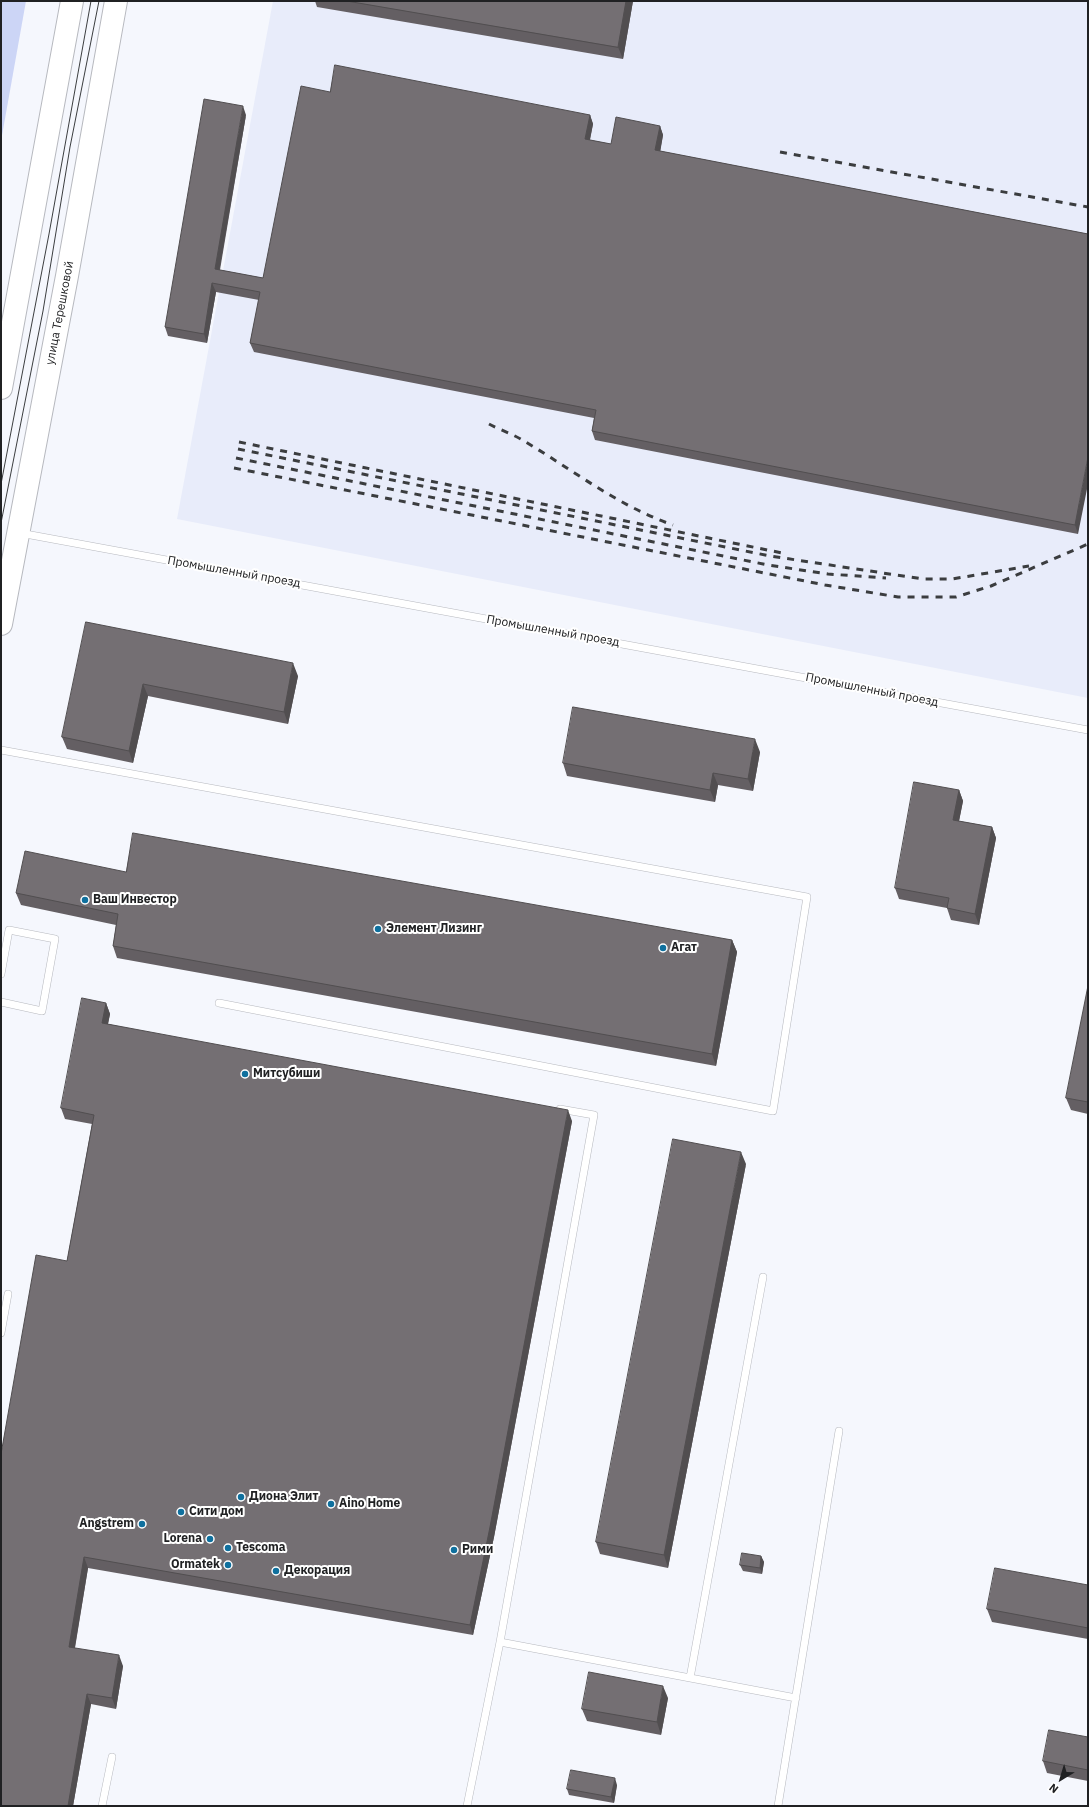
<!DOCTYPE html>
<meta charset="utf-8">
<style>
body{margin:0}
#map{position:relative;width:1089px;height:1807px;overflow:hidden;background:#f5f7fd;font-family:"IBM Plex Sans",sans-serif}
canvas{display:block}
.frame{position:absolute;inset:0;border:2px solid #202123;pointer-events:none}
.north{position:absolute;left:1041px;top:1759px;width:40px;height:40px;-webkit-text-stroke:3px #fff;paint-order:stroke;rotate:218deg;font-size:11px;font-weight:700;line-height:16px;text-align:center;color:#202123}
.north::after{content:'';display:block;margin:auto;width:14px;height:18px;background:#202123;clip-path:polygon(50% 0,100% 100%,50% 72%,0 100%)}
</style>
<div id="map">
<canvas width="1089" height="1807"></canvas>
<div class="frame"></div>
<div class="north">N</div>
</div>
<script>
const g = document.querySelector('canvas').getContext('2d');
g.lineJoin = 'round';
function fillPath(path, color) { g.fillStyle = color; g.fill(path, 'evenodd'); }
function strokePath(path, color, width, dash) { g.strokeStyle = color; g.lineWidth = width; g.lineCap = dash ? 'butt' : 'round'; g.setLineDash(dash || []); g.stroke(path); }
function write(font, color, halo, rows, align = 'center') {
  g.font = font + ' "IBM Plex Sans",sans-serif'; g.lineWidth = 4; g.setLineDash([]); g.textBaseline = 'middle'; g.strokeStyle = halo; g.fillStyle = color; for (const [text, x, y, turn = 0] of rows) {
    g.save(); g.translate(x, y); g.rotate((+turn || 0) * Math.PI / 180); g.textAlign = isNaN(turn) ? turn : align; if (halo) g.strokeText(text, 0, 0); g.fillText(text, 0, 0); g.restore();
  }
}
fillPath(new Path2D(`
 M273,1H1088V698L177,519Z`), '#e8ecfa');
fillPath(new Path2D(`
 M1,1H26L1,141Z`), '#ccd5f6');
const lane = new Path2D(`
 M20,533L1088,730
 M1,750L807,897L773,1111L219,1003
 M1,974L9,930L55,939L42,1011L1,1002
 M1,1333L8,1294
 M500,1642L796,1698
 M690,1678L763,1277
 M102,1806L112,1757
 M467,1806L500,1642L594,1115L560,1109
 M778,1806L839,1431`);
const primary = new Path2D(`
 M1,388L72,1
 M1,624L67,276L116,1`);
strokePath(lane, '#b7b9bf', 8);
strokePath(primary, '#b7b9bf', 24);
strokePath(lane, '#fff', 7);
strokePath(primary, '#fff', 22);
strokePath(new Path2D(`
 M1,484L49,234L91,1
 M1,523L43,311L70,147L99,1`), '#3b3d3f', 1);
strokePath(new Path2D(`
 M780,152L1088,207
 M489,424C500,430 513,434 524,441C573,470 618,506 673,525
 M239,442L787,554
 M238,449L770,556L923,579H952L1029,566
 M236,458L768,565L828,574L886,578
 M234,468L825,585L898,597H956L991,586L1088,544`), '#3b3d3f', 3, [7, 7]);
fillPath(new Path2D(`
 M315,1H633L623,59L317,7Z
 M330,92L590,115L593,124L590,140L611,144L660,126L663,135L660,151L1088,234L1078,534L595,440L592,431L594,418L254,352L250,343L259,300L216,292L207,343L168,336L165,327L246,115L220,270L263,278Z
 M86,622L298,676L288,724L148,696L133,763L67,749L62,737Z
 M760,752L753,791L718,785L715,802L567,776L563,763Z
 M959,790L963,801L959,821L992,827L996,838L979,925L951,920L947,908L899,899L895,888Z
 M126,872L732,940L737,952L716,1066L117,958L113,946L116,925L21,905L16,893Z
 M1088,986V1114L1071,1110L1066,1098Z
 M106,1003L110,1014L108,1024L572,1121L494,1537L473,1635L88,1568L75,1648L123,1666L116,1709L91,1704L73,1806H1L67,1261L92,1124L65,1119L61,1108Z
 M746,1164L668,1568L600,1554L596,1542Z
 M761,1556L764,1562L762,1574L743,1571L740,1565Z
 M1088,1585V1639L992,1622L987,1609Z
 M668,1698L661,1735L587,1721L582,1709Z
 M1088,1737V1781L1047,1773L1043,1761Z
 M617,1785L614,1803L569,1795L567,1789Z`), '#645f63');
fillPath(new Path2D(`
 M626,1H633L623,59L618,47Z
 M243,106L246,115L218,278L215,269Z
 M590,115L593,124L588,148L585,139Z
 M660,126L663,135L659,159L655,150Z
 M212,283L216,292L207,343L204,334Z
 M1088,457V484L1078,534L1075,525Z
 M293,663L298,676L288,724L284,712Z
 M143,684L148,696L133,763L129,751Z
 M755,739L760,752L753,791L748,779Z
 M713,773L718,785L715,802L710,790Z
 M959,790L963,801L957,831L953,820Z
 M992,827L996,838L979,925L975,914Z
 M732,940L737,952L716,1066L712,1054Z
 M106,1003L110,1014L106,1033L102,1023Z
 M568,1110L572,1121L494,1537L473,1635L470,1625Z
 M741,1152L746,1164L668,1568L664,1555Z
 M761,1556L764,1562L762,1574L760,1568Z
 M84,1557L88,1568L73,1658L69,1647Z
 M119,1655L123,1666L116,1709L112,1698Z
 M663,1686L668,1698L661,1735L657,1722Z
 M87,1694L91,1704L73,1806H68Z
 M615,1778L617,1785L614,1803L611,1797Z`), '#514e50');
const building = new Path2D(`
 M347,1H626L618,47Z
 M335,65L590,115L585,139L611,144L616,117L660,126L655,150L1088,234V457L1075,525L592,431L596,410L250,343L260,292L212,283L204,334L165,327L204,99L243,106L215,269L263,278L301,86L330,92Z
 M86,622L293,663L284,712L143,684L129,751L62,737Z
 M573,707L755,739L748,779L713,773L710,790L563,763Z
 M914,782L959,790L953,820L992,827L975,914L947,908L949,898L895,888Z
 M133,833L732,940L712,1054L113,946L118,914L16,893L25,851L126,872Z
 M1088,986V1102L1066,1098Z
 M82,998L106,1003L102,1023L568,1110L490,1527L470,1625L84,1557L69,1647L119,1655L112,1698L87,1694L68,1806H1V1454L36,1255L67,1261L94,1115L61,1108Z
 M673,1139L741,1152L664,1555L596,1542Z
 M742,1553L761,1556L760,1568L740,1565Z
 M995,1568L1088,1585V1628L987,1609Z
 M589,1672L663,1686L657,1722L582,1709Z
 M1049,1730L1088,1737V1770L1043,1761Z
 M571,1770L615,1778L611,1797L567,1789Z`);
fillPath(building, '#746f73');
strokePath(building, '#514e50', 1);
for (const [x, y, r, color] of [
 [85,900,4,"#0f709e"],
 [378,929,4,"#0f709e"],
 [663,948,4,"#0f709e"],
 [245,1074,4,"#0f709e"],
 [241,1497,4,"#0f709e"],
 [331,1504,4,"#0f709e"],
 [181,1512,4,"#0f709e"],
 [142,1524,4,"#0f709e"],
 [210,1539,4,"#0f709e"],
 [228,1548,4,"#0f709e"],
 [454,1550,4,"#0f709e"],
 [228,1565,4,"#0f709e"],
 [276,1571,4,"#0f709e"]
]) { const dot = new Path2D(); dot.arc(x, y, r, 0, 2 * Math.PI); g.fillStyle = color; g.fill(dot); strokePath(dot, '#fff', 1.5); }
write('12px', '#202123', '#fff', [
 ["улица Терешковой",60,313,-79],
 ["Промышленный проезд",234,572,10],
 ["Промышленный проезд",553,631,10],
 ["Промышленный проезд",872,690,11]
]);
write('bold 12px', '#202123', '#fff', [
 ["Ваш Инвестор",93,900],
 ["Элемент Лизинг",386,929],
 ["Агат",671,948],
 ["Митсубиши",253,1074],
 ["Диона Элит",249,1497],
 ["Aino Home",339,1504],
 ["Сити дом",189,1512],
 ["Angstrem",134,1524,"right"],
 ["Lorena",202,1539,"right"],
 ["Tescoma",236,1548],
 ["Рими",462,1550],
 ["Ormatek",220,1565,"right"],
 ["Декорация",284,1571]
], 'left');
</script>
